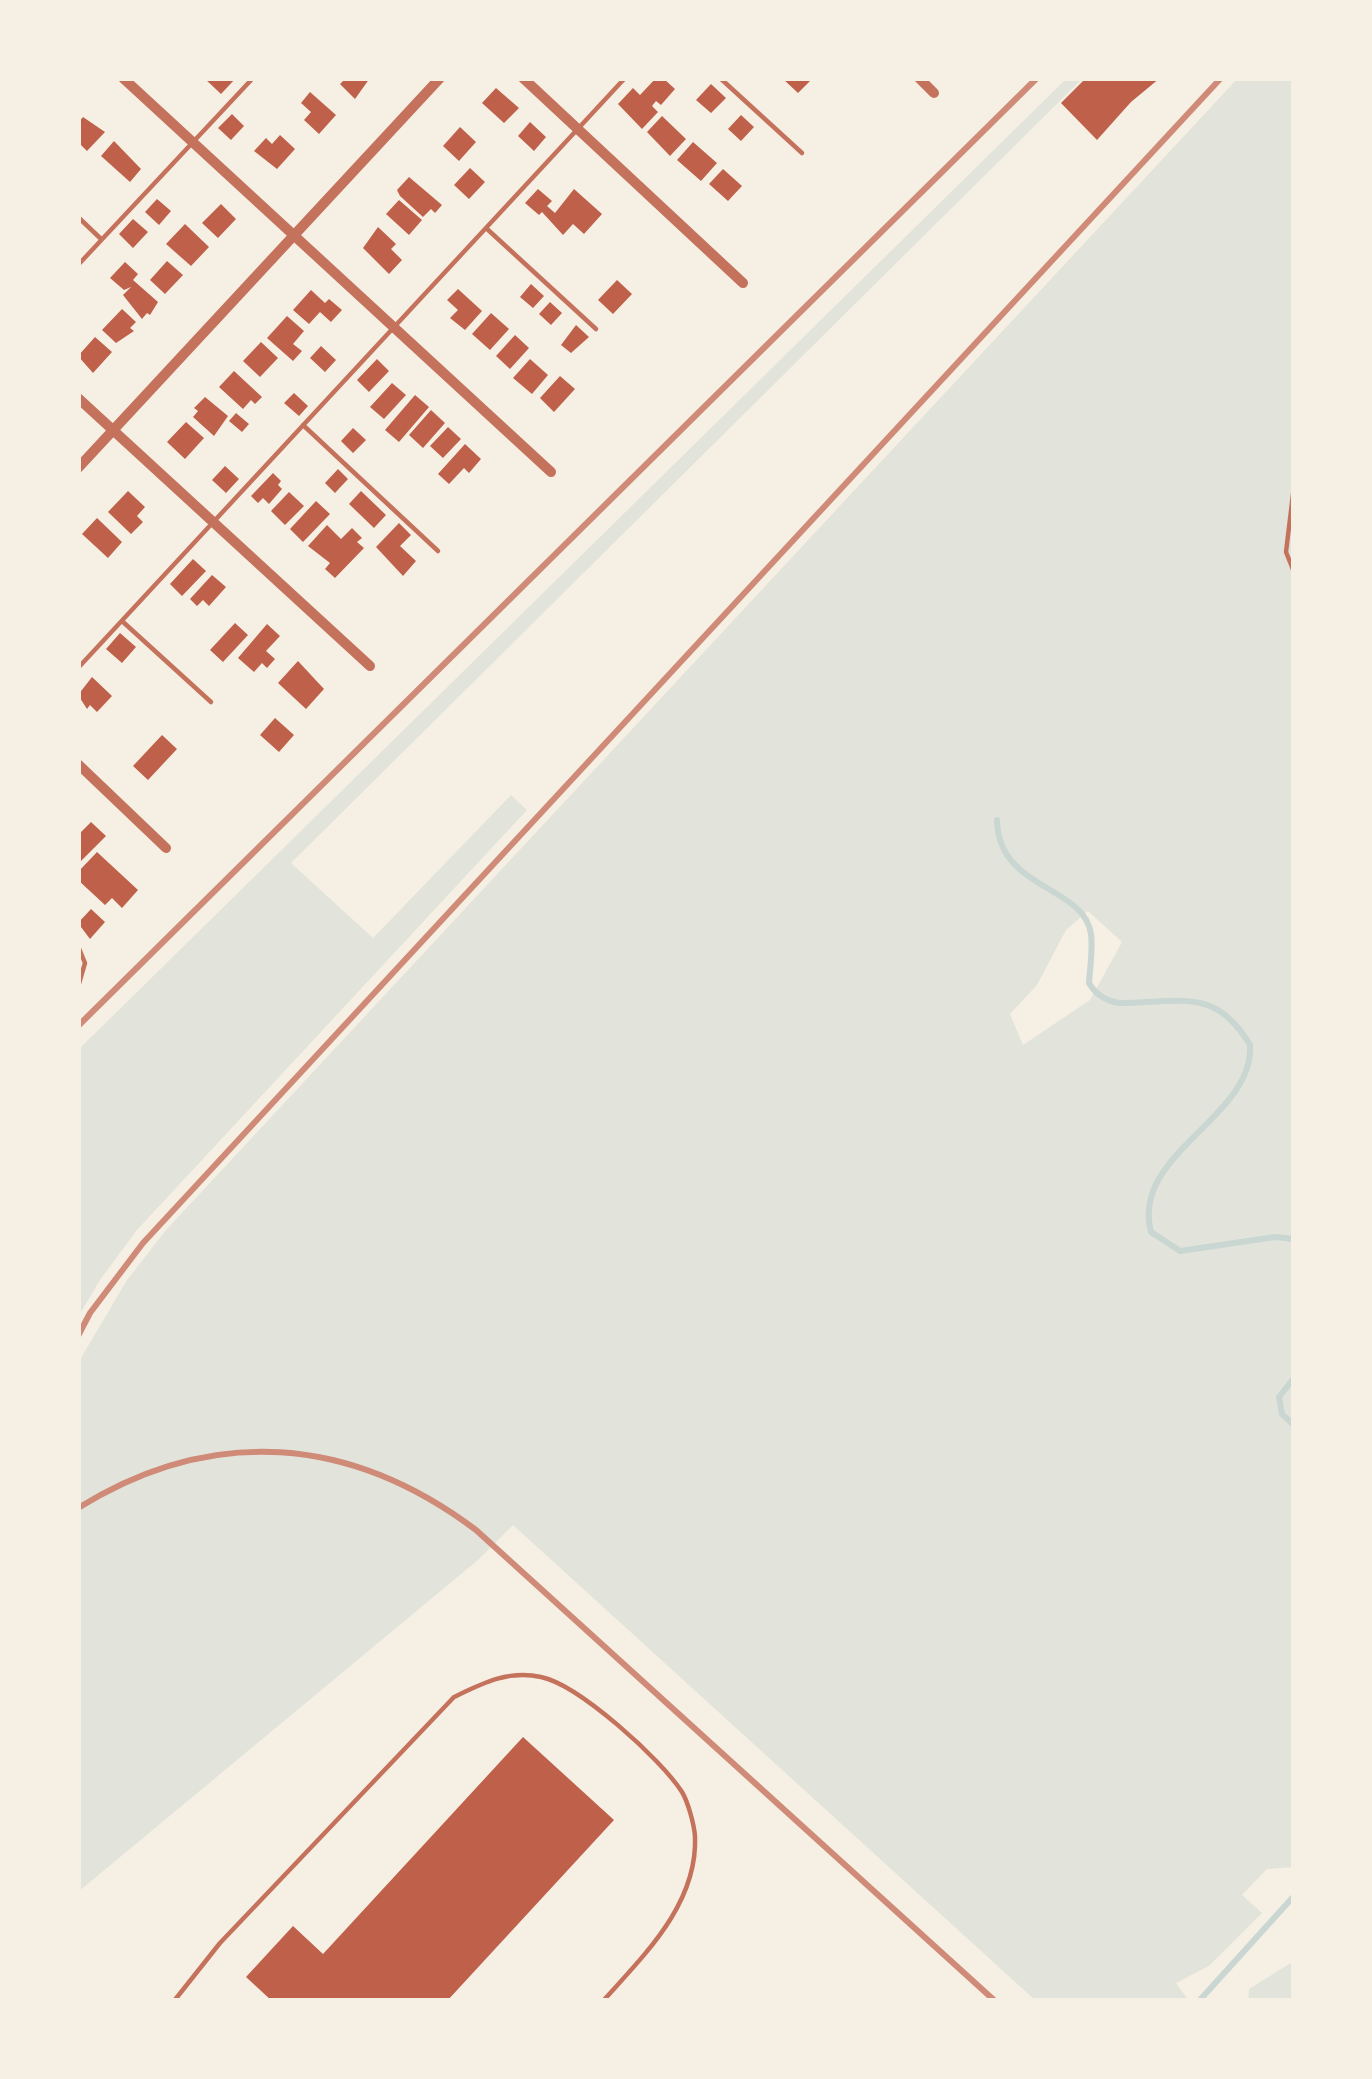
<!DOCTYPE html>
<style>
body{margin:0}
#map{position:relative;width:1372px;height:2079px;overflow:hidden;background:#f6efe4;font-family:"Playfair Display",serif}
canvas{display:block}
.frame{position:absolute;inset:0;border:81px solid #f6efe4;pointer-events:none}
</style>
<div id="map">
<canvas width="1372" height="2079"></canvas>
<div class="frame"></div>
</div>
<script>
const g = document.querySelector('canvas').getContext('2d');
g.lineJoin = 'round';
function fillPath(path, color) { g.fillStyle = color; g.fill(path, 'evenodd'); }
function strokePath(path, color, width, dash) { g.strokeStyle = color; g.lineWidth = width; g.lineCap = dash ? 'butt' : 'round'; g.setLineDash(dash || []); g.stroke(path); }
fillPath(new Path2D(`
 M1067,78H1083L291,863L373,938L511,795L527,810L137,1230L100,1280L78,1317V1050Z
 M1238,78H1294V1867L1267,1869L1242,1895L1262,1913L1209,1966L1176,1983L1189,2001H1036L513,1525L478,1560L78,1892V1363L127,1280L166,1230ZM1088,911L1122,942L1090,1000L1023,1045L1010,1014L1037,985L1066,930Z
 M1294,1961V2001H1248L1249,1989Z`), '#e2e4dc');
strokePath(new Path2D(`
 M997,820C998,890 1084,885 1091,934C1093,949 1090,968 1089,983C1096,995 1106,1001 1119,1003C1180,1003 1215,986 1250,1045C1254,1118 1130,1154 1151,1232L1180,1251L1275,1237L1294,1239
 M1294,1378L1279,1397L1282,1414L1294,1425
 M1199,2001L1294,1896`), '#c9d6d2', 6);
fillPath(new Path2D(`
 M204,78H236L221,94Z
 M346,78H370L355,99L340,84Z
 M656,78H663L675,89L661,105L656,101L652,106L658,112L642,129L618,104L633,88L640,95Z
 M782,78H806L810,81L798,93Z
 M1086,78H1160L1131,102L1097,140L1061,103Z
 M711,84L726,98L711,113L696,100Z
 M496,88L519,108L504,123L482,103Z
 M310,92L336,115L319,134L304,120L311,112L301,103Z
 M232,114L244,126L231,140L218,128Z
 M741,115L754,127L741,141L728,129Z
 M662,116L686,139L670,156L647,132Z
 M83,117L105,132L87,151L78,142V123Z
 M530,122L546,137L534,151L518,136Z
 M460,127L476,142L459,161L443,146Z
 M280,135L295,149L277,169L254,151L266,138L272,144Z
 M114,141L141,169L130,182L101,156Z
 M693,142L717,163L701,181L677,160Z
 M470,168L485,182L469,199L454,185Z
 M723,169L742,186L728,201L709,184Z
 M409,177L442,205L435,213L431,209L423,217L400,196L397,190Z
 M538,189L552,201L547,206L555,213L574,189L602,214L584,234L573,224L563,235L542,212L539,215L525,203Z
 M157,199L171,211L159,225L145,212Z
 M399,200L422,220L409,235L386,214Z
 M221,204L236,219L218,238L202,223Z
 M133,219L148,232L133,248L119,234Z
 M185,224L209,247L191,266L166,244Z
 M378,227L396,244L391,249L402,260L389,274L363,248Z
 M167,261L183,275L165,294L150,280Z
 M125,262L138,274L133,280L158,302L150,315L147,313L142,319L123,295L131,287L124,290L110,278Z
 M617,280L632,294L613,314L598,300Z
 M531,284L544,296L533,308L520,297Z
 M458,289L482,311L465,330L450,318L458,310L447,300Z
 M311,290L325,303L329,299L342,310L331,322L320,312L309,324L293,310Z
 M550,302L562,313L551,325L539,314Z
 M122,309L136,322L130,328L134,331L116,343L102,330Z
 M491,313L509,329L490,350L472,334Z
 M287,316L304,331L293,344L302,351L293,361L267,338Z
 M576,325L589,337L571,353L561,345Z
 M515,335L529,348L510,369L496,356Z
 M95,337L112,352L93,373L78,356Z
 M261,342L278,358L260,377L243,361Z
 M321,346L336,360L325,372L310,358Z
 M377,359L389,371L369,392L357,380Z
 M530,359L548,375L532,394L513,378Z
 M234,371L262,397L255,404L251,400L243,409L219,387Z
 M560,376L575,389L554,412L540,398Z
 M392,383L406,395L384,419L370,407Z
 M294,393L308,406L299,416L284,403Z
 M415,395L429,407L399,442L385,430Z
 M205,397L228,416L214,436L193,417L198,411L194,408Z
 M431,410L445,423L423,448L409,435Z
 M236,413L249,424L242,432L229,421Z
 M186,422L204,438L185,459L167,442Z
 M448,427L461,439L443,458L430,446Z
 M353,428L366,440L353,453L341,441Z
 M465,444L481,459L469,473L464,468L449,484L438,474Z
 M225,466L239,479L226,493L212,480Z
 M338,469L348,479L335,493L325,483Z
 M273,473L281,481L278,485L282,489L269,504L263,498L258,503L251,496Z
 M128,491L145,507L137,516L143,522L131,534L108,512Z
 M361,491L386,515L374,528L349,504Z
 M289,492L304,506L285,525L271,511Z
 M316,501L330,514L303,542L290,529Z
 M97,518L122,542L108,558L82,534Z
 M399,523L411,535L400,546L416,561L403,576L376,547Z
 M327,525L341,539L352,528L362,538L357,542L364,548L335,578L325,569L330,563L308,546Z
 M193,559L206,571L182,596L170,584Z
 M212,575L226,587L209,606L203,600L197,606L190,599Z
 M235,623L248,635L223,662L210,650Z
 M267,624L280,636L266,651L275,659L267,668L262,663L254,672L238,658Z
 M120,633L136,647L122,663L106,649Z
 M298,661L324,689L306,709L278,683Z
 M92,677L112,696L97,712L90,705L87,709L78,695Z
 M275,718L294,735L279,752L260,735Z
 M162,735L177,749L148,780L133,766Z
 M91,822L106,836L78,864V835Z
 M97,852L138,890L122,908L112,898L105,905L78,880V872Z
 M91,909L105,922L90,939L78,923Z
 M523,1737L614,1820L447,2001H272L246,1977L293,1926L323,1954Z`), '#bf614a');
strokePath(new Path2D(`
 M720,78L802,153
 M78,217L100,238
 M486,228L596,329
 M78,265L253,78
 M303,425L438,551
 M1294,486L1286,552L1294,572
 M122,621L211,702
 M78,668L625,78
 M78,946L85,963L78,987
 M174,2001L220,1943L454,1697C483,1683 508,1670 541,1677C579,1685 661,1759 682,1792C688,1802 694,1824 695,1836C698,1904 644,1955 603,2001`), '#c5725c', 4.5);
strokePath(new Path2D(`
 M123,78L551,472
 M523,78L743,283
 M919,78L934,93
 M78,398L370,666
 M78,468L440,78
 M78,764L166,848`), '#c5725c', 10);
strokePath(new Path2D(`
 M78,1026L1037,78
 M78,1336L90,1313L143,1243L1221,78
 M78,1508C213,1424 351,1436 476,1530L995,2001`), '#cf8b77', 6);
</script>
